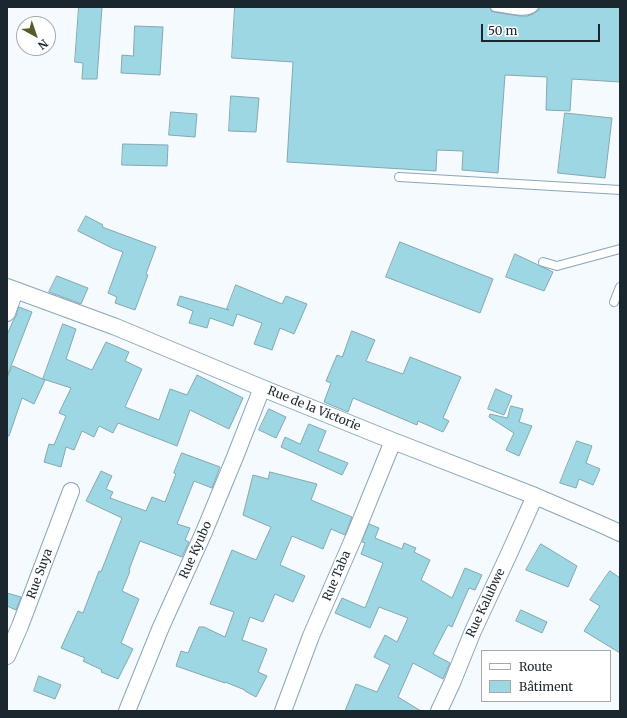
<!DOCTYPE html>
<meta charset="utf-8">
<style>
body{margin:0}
#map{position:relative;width:627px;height:718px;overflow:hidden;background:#f4fafe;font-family:Merriweather,serif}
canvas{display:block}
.frame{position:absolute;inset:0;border:8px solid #1b272e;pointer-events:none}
.legend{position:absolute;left:481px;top:650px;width:130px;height:52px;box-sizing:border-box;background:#fff;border:1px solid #a4a9ab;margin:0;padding:5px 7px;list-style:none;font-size:12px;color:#1b272e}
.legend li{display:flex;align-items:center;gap:8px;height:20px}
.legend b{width:20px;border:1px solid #a4a9ab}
.north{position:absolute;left:16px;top:16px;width:40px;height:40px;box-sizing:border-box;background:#fff;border:1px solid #a4a9ab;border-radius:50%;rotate:140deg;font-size:11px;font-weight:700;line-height:16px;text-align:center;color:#1b272e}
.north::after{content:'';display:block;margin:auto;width:14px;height:18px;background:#555c2a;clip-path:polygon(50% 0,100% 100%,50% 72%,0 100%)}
.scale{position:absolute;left:481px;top:24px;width:119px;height:18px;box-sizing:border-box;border:2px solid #1b272e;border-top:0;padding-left:5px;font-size:12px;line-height:14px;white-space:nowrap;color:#1b272e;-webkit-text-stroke:3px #fff;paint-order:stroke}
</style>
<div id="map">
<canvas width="627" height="718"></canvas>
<div class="frame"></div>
<ul class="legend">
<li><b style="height:5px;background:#fff"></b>Route</li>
<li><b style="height:11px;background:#9dd7e3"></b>Bâtiment</li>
</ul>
<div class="north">N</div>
<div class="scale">50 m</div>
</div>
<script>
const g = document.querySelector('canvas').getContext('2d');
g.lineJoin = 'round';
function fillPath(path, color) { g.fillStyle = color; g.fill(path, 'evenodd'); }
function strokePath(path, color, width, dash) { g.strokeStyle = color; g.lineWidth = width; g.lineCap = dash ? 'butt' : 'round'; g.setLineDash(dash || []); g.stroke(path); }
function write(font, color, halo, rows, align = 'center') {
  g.font = font + ' Merriweather,serif'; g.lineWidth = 3; g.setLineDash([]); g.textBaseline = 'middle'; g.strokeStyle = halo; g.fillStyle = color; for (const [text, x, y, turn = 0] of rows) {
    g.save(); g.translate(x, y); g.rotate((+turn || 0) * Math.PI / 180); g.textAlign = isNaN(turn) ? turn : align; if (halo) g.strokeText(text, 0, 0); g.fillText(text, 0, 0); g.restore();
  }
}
const building = new Path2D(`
 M79,7H102L97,79H82L83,63L75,62Z
 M235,7H490L491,11L494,12L520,16H527L533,14L539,10V7H620V82L572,79L570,111L546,110L547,77L505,75L498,173L462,170L463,151L437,150L436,171L287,162L293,62L232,58Z
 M135,26L163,27L160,75L121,73L122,55L133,56Z
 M231,96L259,98L256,132L229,131Z
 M171,112L197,114L195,137L169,135Z
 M565,113L612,118L605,178L558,173Z
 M123,144L168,145L167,166L122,165Z
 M86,216L103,225L102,227L156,247L146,274L148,275L135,310L115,303L117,297L108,293L123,252L112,248L78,231Z
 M400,242L493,279L480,313L386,277Z
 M515,254L553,272L544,291L506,277Z
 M57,276L88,288L81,304L49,292Z
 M236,285L282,304L286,296L307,304L294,334L280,328L272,350L254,344L262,323L237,314L233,326L210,318L207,328L189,323L193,311L177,305L180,296L229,310L227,309Z
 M19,307L32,312L8,374H7V335L13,321L16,316Z
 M63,324L76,329L66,359L92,370L106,342L129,352L125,361L142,369L125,407L159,420L170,389L187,395L197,375L243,398L229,429L190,410L177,446L118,423L113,433L99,426L94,437L82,431L74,450L66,447L61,467L44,462L49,444L54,445L66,416L59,413L71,388L43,379Z
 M352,331L375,340L366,361L403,374L410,357L461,377L443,418L449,421L443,432L418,421L417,425L353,398L348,412L324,402L331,383L326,381L337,355L342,357Z
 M13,366L45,380L34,404L22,398L9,436H7V378Z
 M496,389L512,396L504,415L488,409Z
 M511,406L523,409L519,422L532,426L519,456L506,450L514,433L489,417L490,414L507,418Z
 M269,409L286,417L276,438L259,430Z
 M309,424L326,431L318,451L348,463L342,475L281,447L285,437L300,444Z
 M577,441L592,446L586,463L600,469L593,485L579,479L576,488L560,483Z
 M182,453L220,467L212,488L194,481L177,524L190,528L185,540L189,542L182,557L140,541L129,570L130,571L122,591L139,599L121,643L133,649L118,679L101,672L102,670L83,661L85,658L61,648L78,611L83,613L99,571L101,572L122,518L86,501L101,471L112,476L106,489L113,492L110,498L146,511L152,497L165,502L176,474L174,473Z
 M270,472L317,484L311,500L352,517L345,535L331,529L323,549L292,536L280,565L305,576L293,602L275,594L263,622L250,617L242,640L267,649L258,672L267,676L256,697L245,691V690L225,682V683L176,666L181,651L188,653L199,627H204L225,637L234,612L210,604L232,550L256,560L271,527L243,515L253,475L268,479Z
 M369,524L379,528L375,538L402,549L404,543L416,548L414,552L430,560L421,580L452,598L465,568L482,575L475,590L469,588L452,627L448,625L433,654L450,663L443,679L413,663L398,697L421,711H345L356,684L377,692L390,665L374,657L385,635L397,642L408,618L379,607L370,628L335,613L342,598L365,608L383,563L361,554L365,543L362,542Z
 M541,544L577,566L568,587L526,570Z
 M610,571L620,578V653L584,631L600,606L590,600Z
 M7,593L21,597L16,610L7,606Z
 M521,610L547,622L542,633L516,621Z
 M39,676L61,685L55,699L34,691Z`);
fillPath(building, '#9dd7e3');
strokePath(building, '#83a8b0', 1);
const service = new Path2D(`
 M495,7C505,8 526,15 534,7
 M399,177L620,190
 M543,262L557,266L620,249
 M614,302L620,287`);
const minor = new Path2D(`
 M7,287L116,327L262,388L393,441L535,496L598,523L620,533
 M7,313L15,291
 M7,656L20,626L71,491
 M127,711L161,627L204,532L235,457L262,388
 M283,711L311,636L354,537L393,441
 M439,711L452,683L473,631L508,556L535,496`);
strokePath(service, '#89a6b9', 10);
strokePath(minor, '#89a6b9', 18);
strokePath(service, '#fff', 8);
strokePath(minor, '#fff', 16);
write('12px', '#1b272e', '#fff', [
 ["Rue de la Victorie",314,409,22],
 ["Rue Kyubo",196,550,-66],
 ["Rue Suya",40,574,-70],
 ["Rue Taba",337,576,-67],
 ["Rue Kalubwe",486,603,-65]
]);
</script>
